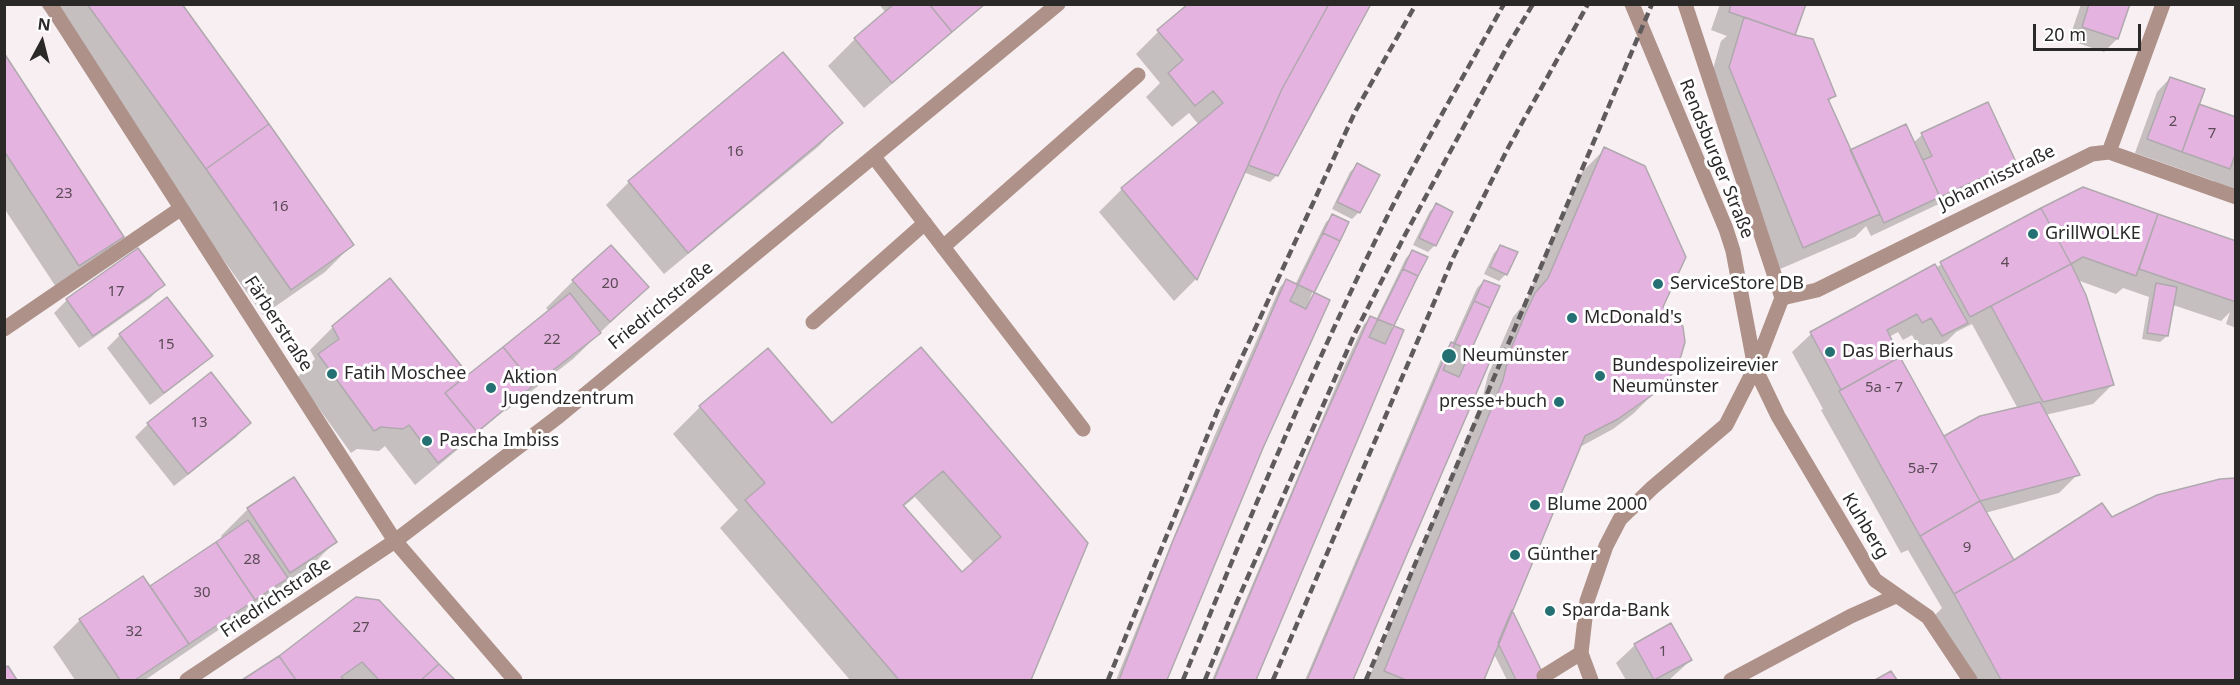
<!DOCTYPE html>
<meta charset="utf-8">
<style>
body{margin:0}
#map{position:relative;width:2240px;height:685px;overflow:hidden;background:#f7eff1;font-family:"Noto Sans",sans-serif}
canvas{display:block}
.frame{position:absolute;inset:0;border:6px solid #2b2828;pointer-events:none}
.north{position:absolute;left:12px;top:12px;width:60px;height:60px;-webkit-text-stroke:4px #fff;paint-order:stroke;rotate:7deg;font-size:16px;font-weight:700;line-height:24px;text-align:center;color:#2b2828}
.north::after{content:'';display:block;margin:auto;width:21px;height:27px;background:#2b2828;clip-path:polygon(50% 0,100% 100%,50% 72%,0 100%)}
.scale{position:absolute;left:2033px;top:24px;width:108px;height:27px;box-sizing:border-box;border:3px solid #2b2828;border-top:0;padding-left:8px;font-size:18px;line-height:21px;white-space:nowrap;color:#2b2828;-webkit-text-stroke:4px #fff;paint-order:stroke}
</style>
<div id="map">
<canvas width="2240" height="685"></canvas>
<div class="frame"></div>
<div class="north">N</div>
<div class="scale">20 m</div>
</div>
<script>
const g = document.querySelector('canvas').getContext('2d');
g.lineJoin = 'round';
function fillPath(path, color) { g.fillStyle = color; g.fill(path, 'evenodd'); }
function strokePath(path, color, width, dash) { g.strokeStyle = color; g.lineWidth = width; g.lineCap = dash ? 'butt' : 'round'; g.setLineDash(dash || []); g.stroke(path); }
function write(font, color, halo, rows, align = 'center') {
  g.font = font + ' "Noto Sans",sans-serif'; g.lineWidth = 6; g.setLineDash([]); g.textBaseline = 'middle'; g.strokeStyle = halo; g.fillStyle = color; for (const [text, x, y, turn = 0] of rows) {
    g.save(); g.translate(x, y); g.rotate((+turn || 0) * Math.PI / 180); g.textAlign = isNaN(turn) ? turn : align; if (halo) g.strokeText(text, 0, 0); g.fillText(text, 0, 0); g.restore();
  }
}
fillPath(new Path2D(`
 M40,4H180L352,245L325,272L263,315Z
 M879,4H985L864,108L828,66L855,39L886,13Z
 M1191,4L1277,175L1270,182L1243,172L1196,279L1174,301L1099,212L1122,189L1199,125L1189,113L1172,127L1146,97L1160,83L1136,54L1158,32Z
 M1720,4H1804L1793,37L1834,96L1828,102L1850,152L1913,143L1922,135L2014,162L2000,175L1871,236L1866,226L1855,237L1780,269L1707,90L1721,41L1727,36L1711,30Z
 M2081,4H2128L2117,39L2104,52L2069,40Z
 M783,54L841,123L819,146L664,274L606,205L629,182Z
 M4,56L122,237L100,259L56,287L4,208Z
 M2170,78L2197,105L2236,118V196L2212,188L2214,181L2135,153L2157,92Z
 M1605,149L1662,307L1657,390L1633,414L1613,429L1578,448L1508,617L1546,680H1507L1493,652L1482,680H1368L1481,404L1488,375L1513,317L1525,303L1582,172Z
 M1357,165L1359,212L1352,219L1332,209L1350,172Z
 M2083,189L2236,242V328L2226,324L2230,312L2221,321L2173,305L2167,336L2160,342L2142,339L2149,297L2123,288L2116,294L2077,280L2112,385L2093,404L2045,415L2078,474L2059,493L1985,513L2007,564L2111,519L2236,479V680H1966L1932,618L1942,608L1908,550L1901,553L1821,410L1823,409L1792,352L1811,334ZM1972,324L2018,409L1980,417L1944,438L1889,337L1898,332L1903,340L1912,335L1923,354L1947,341L1956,332Z
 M1437,205L1451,212L1434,246L1428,252L1413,245L1430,211Z
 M1333,216L1312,293L1261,448L1167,680H1116L1214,437L1280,287L1286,281L1295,285L1326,222Z
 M1501,246L1506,274L1499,281L1484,274L1494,253Z
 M1412,252L1392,327L1402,331L1256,680H1212L1344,367L1364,324L1371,318L1376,320L1406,258Z
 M573,281L647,287L573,359L506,411L505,410L415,485L385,446L379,451L357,449L351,453L297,378L315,359L310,350L333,327L463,381L549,311L546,308Z
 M1484,281L1469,351L1489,360L1352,680H1305L1445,350L1452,344L1477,288Z
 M163,285L150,298L79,348L54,313L67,300Z
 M120,335L211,356L197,369L150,405L107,348Z
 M921,349L1087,543L1029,680H850L720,528L738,510L673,434L700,407L768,350L832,425ZM915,497L974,563L961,574L903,507Z
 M249,423L236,437L174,486L135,437L148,424Z
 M248,509L335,542L308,569L145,680H75L53,647L80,620L143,578L149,588L223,539L221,536Z
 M379,601L452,680H244L280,657Z
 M1635,645L1691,660L1669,680H1626L1616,663Z`), '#0003');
const building = new Path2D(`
 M87,4H182L269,124L206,169Z
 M894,4H929L952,32L892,83L854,38Z
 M929,4H985L952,32Z
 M1188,4H1329L1282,89L1197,280L1121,188L1223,103L1213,91L1195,106L1168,73L1183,60L1157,30Z
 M1329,4H1371L1278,176L1248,165L1282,89Z
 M1731,4H1806L1795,35L1729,12Z
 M2089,4H2130L2118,39L2082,27Z
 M1744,17L1795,35L1813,39L1836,96L1828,99L1880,214L1803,248L1729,67Z
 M783,52L843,123L688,253L628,181Z
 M4,53L124,237L79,266L4,151Z
 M2170,77L2205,89L2182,152L2147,139Z
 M1988,102L2016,162L1940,197L1923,160L1932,156L1921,133Z
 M2199,104L2236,117V152L2230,169L2182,152Z
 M269,124L354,245L291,290L206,169Z
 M1906,124L1940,197L1884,223L1850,150Z
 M1604,147L1645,166L1686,257L1663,307L1677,317L1683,327L1685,342L1681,356L1672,374L1658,391L1618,419L1585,436L1484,680H1406L1384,671L1503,380L1510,351L1526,312L1535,293L1548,278Z
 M1357,163L1380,175L1360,213L1337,202Z
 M2083,187L2158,214L2136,276L2083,257L2071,264L2041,208Z
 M1436,203L1453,212L1436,246L1419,238Z
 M2041,208L2071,264L1970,317L1940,262Z
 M1332,214L1349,222L1340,241L1323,233Z
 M2158,214L2236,241V302L2139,269Z
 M1323,233L1340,241L1306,309L1290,301Z
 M611,245L649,287L610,322L572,280Z
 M1500,245L1518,252L1507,275L1490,267Z
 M138,248L165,285L93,336L66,299Z
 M1412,250L1428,257L1418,276L1403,269Z
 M1935,264L1968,323L1942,336L1931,318L1922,323L1917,314L1887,330L1900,357L1841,390L1810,332Z
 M2071,264L2086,295L2114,385L2043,402L1991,306Z
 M1403,269L1418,276L1385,344L1369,337Z
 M390,278L468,374L445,393L477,432L438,463L409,425L403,429L381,427L374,431L318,354L339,339L332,326Z
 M1286,279L1330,300L1263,448L1167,680H1119L1172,543Z
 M1484,280L1500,286L1490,308L1474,301Z
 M2156,283L2177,287L2168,336L2147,333Z
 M570,293L601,333L534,385L503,347Z
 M167,297L213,356L164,393L119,334Z
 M1474,301L1490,308L1459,377L1443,370Z
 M1370,316L1404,330L1256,680H1214L1317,434Z
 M1451,342L1491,359L1353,680H1307Z
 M503,347L534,385L477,432L445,393Z
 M921,347L1088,543L1031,680H899L745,500L765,483L699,406L768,348L832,423ZM943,471L1001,537L962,572L903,505Z
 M1900,357L1980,501L1920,536L1839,391Z
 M211,372L251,423L188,474L147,423Z
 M2040,402L2080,475L1980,501L1944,436L1980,416Z
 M294,477L337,542L290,573L247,508Z
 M2236,478V680H2001L1954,594L2014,560L2102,503L2112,517L2157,495L2220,479Z
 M1980,501L2014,560L1954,594L1920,536Z
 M248,520L288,578L255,600L216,542Z
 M216,542L255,600L189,644L150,586Z
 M143,576L189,644L135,680H120L79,619Z
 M356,597L379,600L439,664L421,680H379L362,662L341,677L344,680H296L279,656Z
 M1512,610L1544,676L1548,680H1516L1498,643Z
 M1671,623L1692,660L1654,680L1634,644Z
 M279,656L296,680H242Z
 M439,664L455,680H421Z
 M8,666L17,680H4V668Z
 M1891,671L1897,680H1875Z`);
fillPath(building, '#e5b3e0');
strokePath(building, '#afa9ae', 1.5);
strokePath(new Path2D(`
 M874,157L1083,429
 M943,247L1138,75
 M813,322L925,223
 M4,329L180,209`), '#ae9189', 15);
strokePath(new Path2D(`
 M50,4L395,541L515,680
 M2109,152L2163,4
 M1782,298L1817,290L2092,154L2109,152L2236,197
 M1544,676L1581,653
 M187,680L395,541L559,416L1058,4`), '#ae9189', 15);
strokePath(new Path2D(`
 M1632,4L1726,229L1733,251L1755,368L1778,416L1875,580L1928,617L1970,680
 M1591,680L1581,653L1587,601L1606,546L1620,519L1652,488L1726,425L1755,368L1782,298L1685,4
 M1731,680L1851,616L1896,596`), '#ae9189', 15);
strokePath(new Path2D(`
 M1108,680L1219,407L1355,112L1416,4
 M1183,680C1246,526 1310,373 1384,223C1421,149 1463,77 1504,4
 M1205,680L1236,604L1354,335L1406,233L1507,47L1533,4
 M1273,680L1453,258L1508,148L1588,4
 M1366,680L1652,4`), '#5f5b5c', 4.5, [9, 4.5]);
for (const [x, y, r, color] of [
 [2033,234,6,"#247072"],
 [1658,284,6,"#247072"],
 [1572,318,6,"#247072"],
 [1830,352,6,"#247072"],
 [1449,356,8,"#247072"],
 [332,374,6,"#247072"],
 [1600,376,6,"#247072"],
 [491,388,6,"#247072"],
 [1559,402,6,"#247072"],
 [427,441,6,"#247072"],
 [1535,505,6,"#247072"],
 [1515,555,6,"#247072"],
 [1550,611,6,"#247072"]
]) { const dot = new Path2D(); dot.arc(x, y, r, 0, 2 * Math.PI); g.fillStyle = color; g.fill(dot); strokePath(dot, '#fff', 2); }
write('15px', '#5a4b56', null, [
 ["2",2173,122],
 ["7",2212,134],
 ["16",735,152],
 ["23",64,194],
 ["16",280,207],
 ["4",2005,263],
 ["20",610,284],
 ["17",116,292],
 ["22",552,340],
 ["15",166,345],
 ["5a - 7",1884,388],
 ["13",199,423],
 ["5a-7",1923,469],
 ["9",1967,548],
 ["28",252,560],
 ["30",202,593],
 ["27",361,628],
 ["32",134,632],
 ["1",1663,652]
]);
write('18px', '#2b2828', '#fff', [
 ["Rendsburger Straße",1716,159,68],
 ["Johannisstraße",1997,178,-26],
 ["Friedrichstraße",661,306,-39],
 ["Färberstraße",278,324,57],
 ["Kuhberg",1865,526,59],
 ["Friedrichstraße",276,598,-34]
]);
write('18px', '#2b2828', '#fff', [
 ["GrillWOLKE",2045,234],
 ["ServiceStore DB",1670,284],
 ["McDonald's",1584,318],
 ["Das Bierhaus",1842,352],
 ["Neumünster",1462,356],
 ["Bundespolizeirevier",1612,366],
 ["Neumünster",1612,387],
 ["Fatih Moschee",344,374],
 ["Aktion",503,378],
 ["Jugendzentrum",503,399],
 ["presse+buch",1547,402,"right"],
 ["Pascha Imbiss",439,441],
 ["Blume 2000",1547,505],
 ["Günther",1527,555],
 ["Sparda-Bank",1562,611]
], 'left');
</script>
